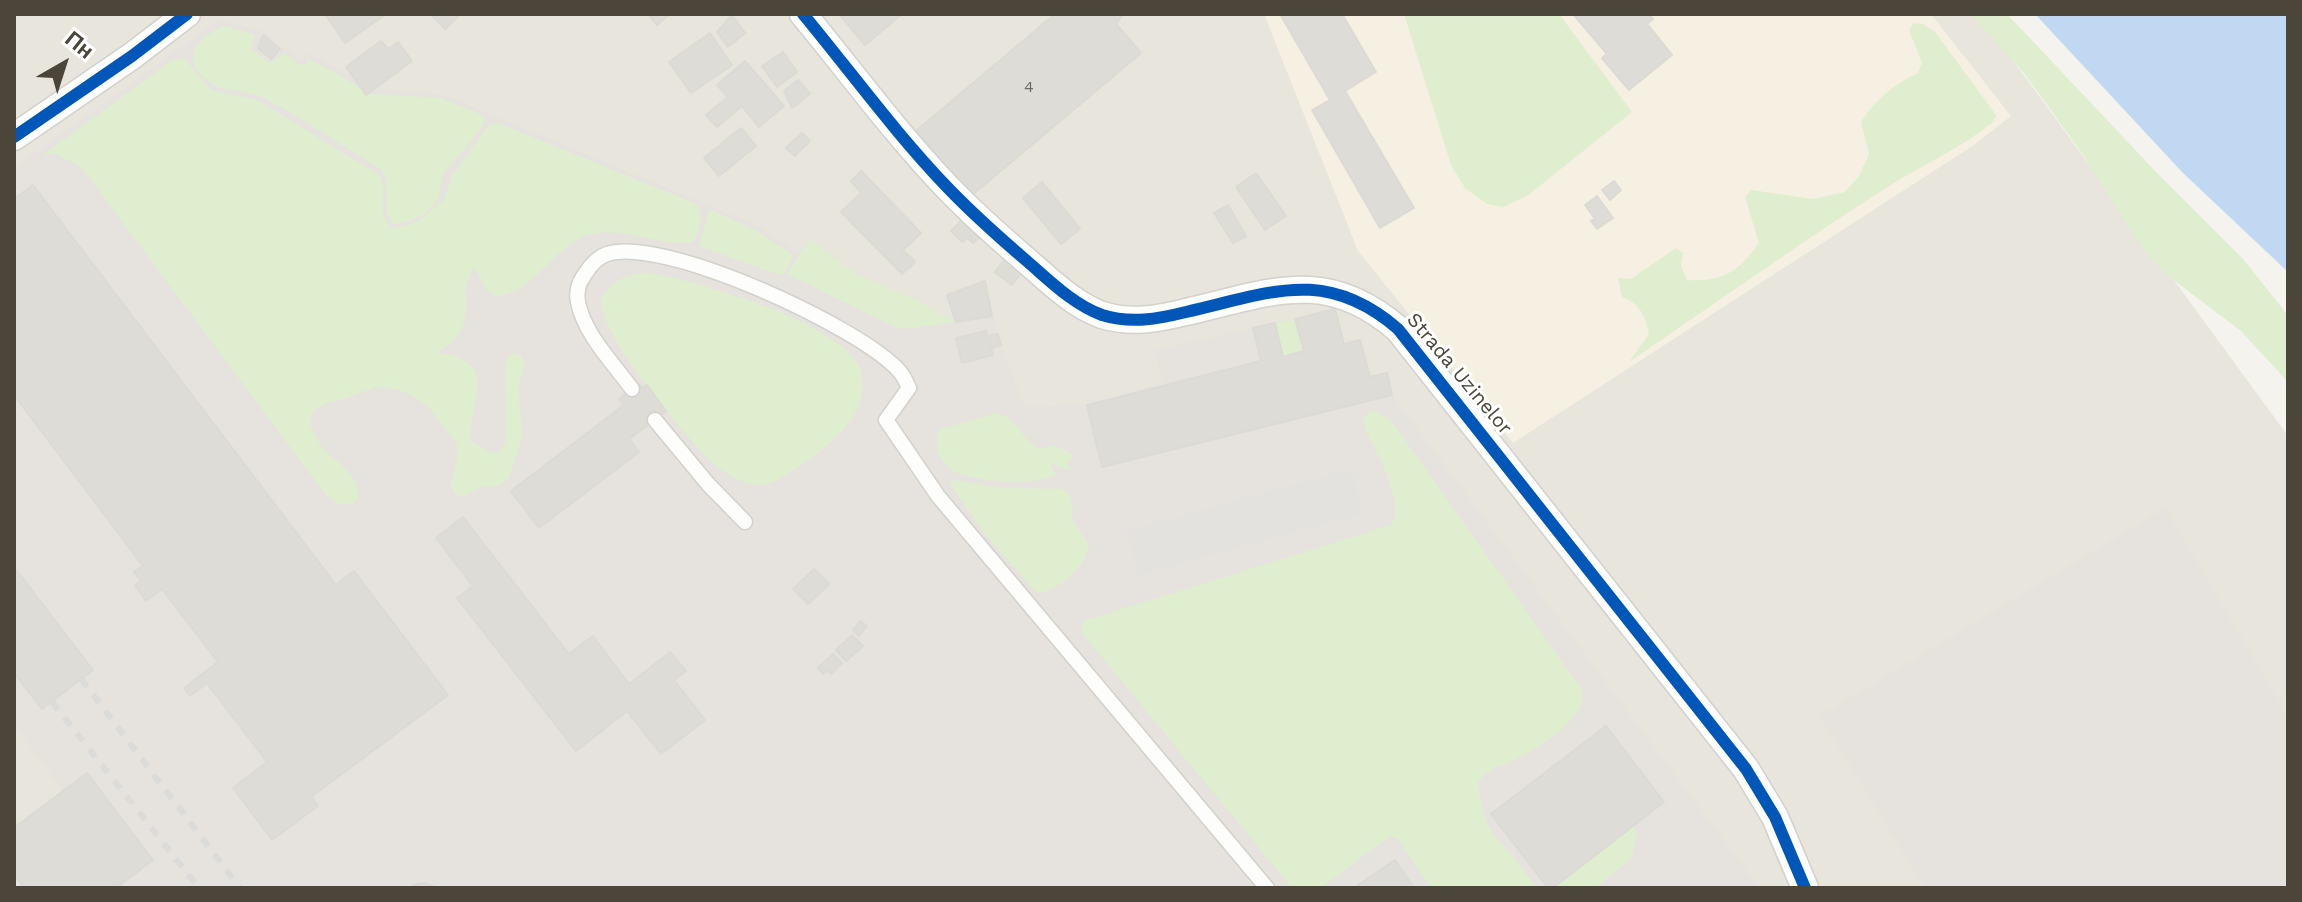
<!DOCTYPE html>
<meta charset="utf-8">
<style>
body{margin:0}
#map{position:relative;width:2302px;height:902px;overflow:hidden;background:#f4f3ee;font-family:"Work Sans",sans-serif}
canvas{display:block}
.frame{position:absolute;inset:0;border:16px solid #4b4639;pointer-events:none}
.north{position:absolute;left:24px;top:24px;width:80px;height:80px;-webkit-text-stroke:6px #fff;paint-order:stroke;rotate:39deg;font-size:22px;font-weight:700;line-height:32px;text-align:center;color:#4b4639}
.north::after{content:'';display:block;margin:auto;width:28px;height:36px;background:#4b4639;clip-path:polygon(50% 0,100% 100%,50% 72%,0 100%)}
</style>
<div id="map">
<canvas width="2302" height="902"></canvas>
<div class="frame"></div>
<div class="north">Пн</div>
</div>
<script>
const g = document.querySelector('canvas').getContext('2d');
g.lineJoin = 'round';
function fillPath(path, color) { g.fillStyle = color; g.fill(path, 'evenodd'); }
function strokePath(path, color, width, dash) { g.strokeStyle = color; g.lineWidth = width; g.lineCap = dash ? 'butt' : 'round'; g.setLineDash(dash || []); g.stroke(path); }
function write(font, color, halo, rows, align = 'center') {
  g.font = font + ' "Work Sans",sans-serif'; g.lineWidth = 6; g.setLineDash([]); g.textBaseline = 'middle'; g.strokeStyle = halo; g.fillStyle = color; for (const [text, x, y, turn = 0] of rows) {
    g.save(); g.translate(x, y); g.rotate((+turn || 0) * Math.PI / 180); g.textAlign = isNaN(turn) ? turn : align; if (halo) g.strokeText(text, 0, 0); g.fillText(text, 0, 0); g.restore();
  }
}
fillPath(new Path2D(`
 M14,14H1979L2288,436V888H14Z`), '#e7e5dc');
fillPath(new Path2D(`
 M1264,14H1931L2011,116L1974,145L1513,443L1358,251Z`), '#f6f0e2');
fillPath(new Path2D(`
 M219,20L264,32L301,61L308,53L349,75L365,87L444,95L759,226L798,253L809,239L856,274L916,300L954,321L947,295L985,281L1001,345L1024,407L1087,405L1164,386L1154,351L1335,309L1344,344L1360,340L1370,377L1387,373L1392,395L1759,888H14V828L63,791L14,725V168Z
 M2165,508L2288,717V888H1925L1820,716Z`), '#e6e3de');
fillPath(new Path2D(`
 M1404,14H1559L1632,112L1527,196L1503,207L1487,204L1465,188L1451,165Z
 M1971,14H2007L2158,174L2243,259L2279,304L2288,316V382L2241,331L2167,275L2142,248L2084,156L2023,72Z
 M1913,23L1923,24L1935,32L1996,115L1993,122C1961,148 1924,164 1889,186C1801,242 1716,303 1629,362L1649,334C1646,317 1640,303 1622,297L1618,278L1631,279L1676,248L1683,253L1681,266L1687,280C1722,282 1739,272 1759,243L1745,197L1751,190L1813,199L1845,192L1859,176L1869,154L1861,122C1875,100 1894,84 1918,73L1922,63L1909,30Z
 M226,26L255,35L251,49L270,63L284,53L300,65H305L308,59L346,79L367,94L441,98L482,115L485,120C475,142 455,155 443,175C440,181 440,188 439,194C434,213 412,222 394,224C376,208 397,183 378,167C340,145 301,116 262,97C246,89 224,93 209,82C191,68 186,52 205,38C212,32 217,27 226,26Z
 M184,58L211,90L257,100L379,175C391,191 373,214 393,228L418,222L444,200L452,176L488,126L498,123L696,204C704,215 701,232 693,242C655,248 619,221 581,238C549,253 532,295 495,296L485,288L474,266L465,289L467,306L463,326L453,342L438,352C445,355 455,355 462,359C493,376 467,414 471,441L492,453L501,451L506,440L505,364L507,358L515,352L521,356L525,364L518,388L522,432L520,446L509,478L502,484L492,487L484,486L465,496L456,495L450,485L457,461V444L430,409L417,398L397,389L375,387L347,398L326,403L313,411L310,425C314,432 317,441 323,448C338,464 360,474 358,499L353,503L341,505L326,495L82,168L57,154L43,155L171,61Z
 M709,209L755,230L792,254L793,257L784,273L780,275L699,246Z
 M809,239L856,274L916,300L956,322L907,329L893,326L787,274Z
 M647,273C693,279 843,323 860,369C876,412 825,450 795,469C784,475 774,484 762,485C743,486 721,471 708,459C677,424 607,346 600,301C611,281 625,274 647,273Z
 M1295,319L1304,351L1283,357L1275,323Z
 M1373,410L1390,419L1583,691C1587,720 1533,752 1510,762C1504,765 1497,766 1492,769C1487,772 1482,778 1478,782C1480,800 1487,836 1504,845L1537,888H1431L1398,839L1390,836L1321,888H1292L1082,633L1081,625L1087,620L1391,525C1407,506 1374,448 1364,426L1363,417Z
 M996,413C1015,417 1020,435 1034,446C1043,453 1048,444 1058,447C1063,448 1070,453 1074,456L1067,464L1071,471L1052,464L1050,466L1056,474C1040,487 971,482 953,471C946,467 941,458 937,451V434L942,429Z
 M952,480L1001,488L1061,489C1079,497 1067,508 1074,522C1078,530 1085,536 1088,544C1088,566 1060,589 1040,593L1035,591L984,533L950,484Z
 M1634,826L1637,838L1631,859L1595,888H1553Z`), '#deeecf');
fillPath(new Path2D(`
 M1350,469L1363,513L1138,575L1126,531Z`), '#e3e2de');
fillPath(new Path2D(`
 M2035,14H2288V272L2183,173Z`), '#c0d8f1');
const building = new Path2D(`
 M325,14H386L345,43Z
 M431,14H456L458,17L445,29Z
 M648,14H670L657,25Z
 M839,14H902L865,45Z
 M1055,14H1123L1116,24L1141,53L971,196L916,131Z
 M1280,14H1342L1376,72L1345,91L1414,208L1380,228L1312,110L1330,100Z
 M1573,14H1648L1653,19L1647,24L1672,55L1629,90L1602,58L1607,54Z
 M732,15L745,33L728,47L717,32Z
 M710,33L732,65L691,93L669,62Z
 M263,35L280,49L271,59L258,48Z
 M381,41L388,49L398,42L412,61L366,95L346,67Z
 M783,52L797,72L777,87L762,66Z
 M745,61L784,106L759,127L742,106L717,127L706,115L728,97L717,85Z
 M798,80L810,94L792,108L784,91Z
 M741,128L756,146L719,176L704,158Z
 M802,133L810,141L795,156L786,148Z
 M861,171L921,233L903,250L915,262L902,274L841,212L861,193L851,181Z
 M1256,173L1286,216L1265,230L1236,187Z
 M1614,181L1621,190L1610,200L1602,190Z
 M1042,182L1080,229L1061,244L1023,198Z
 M33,185L336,585L354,571L448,695L311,797L318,806L272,840L233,788L267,762L207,683L190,696L184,688L218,662L162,589L146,601L135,585L141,581L134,572L143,566L14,395V199Z
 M1597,196L1613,218L1597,229L1591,221L1595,219L1585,205Z
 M1228,205L1246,236L1233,243L1214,213Z
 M964,218L981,236L973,243L967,238L962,242L951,231Z
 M1007,256L1024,269L1012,285L995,272Z
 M985,281L992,316L956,322L947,295Z
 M1335,309L1344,344L1360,340L1370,377L1387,373L1392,395L1102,467L1087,405L1261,361L1253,328L1275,323L1283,357L1304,351L1295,319Z
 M986,331L987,336L998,334L1001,345L991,348L993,355L962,363L956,338Z
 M639,384L642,388L647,385L666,411L629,439L639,452L539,528L511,491L624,405L619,399Z
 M463,517L569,654L593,636L629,684L670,652L686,671L674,680L705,720L661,754L627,711L576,751L457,598L473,586L436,538Z
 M14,567L93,670L42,709L14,673Z
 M814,569L829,584L808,604L793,589Z
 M860,621L867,626L859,636L853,630Z
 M852,635L863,646L846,661L836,650Z
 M833,654L842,663L831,674L827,670L823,674L818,668Z
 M1606,726L1664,802L1553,888H1548L1491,814Z
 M87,773L153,860L116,888H24L14,874V828Z
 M1395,860L1414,888H1360L1358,885Z
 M425,883L438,888H409L417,884Z`);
fillPath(building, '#dedcd6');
strokePath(building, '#dcdad4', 2);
const service = new Path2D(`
 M632,389C614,364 584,334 578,302C576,292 579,282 585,274C590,266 598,257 607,254C662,235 863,328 900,372C904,376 906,382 909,388L886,420L938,496L1267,888
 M655,420L708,484L745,522`);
const minor = new Path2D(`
 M803,14C851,72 896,134 948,188C973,214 1000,238 1028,262C1050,281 1074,305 1102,315C1131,324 1158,319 1186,312C1270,293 1325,266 1398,329L1746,769L1775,817L1805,888
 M14,137L132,56L187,14`);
strokePath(service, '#d2d1cb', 17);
strokePath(minor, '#d2d1cb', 29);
strokePath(service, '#fdfdfc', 14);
strokePath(minor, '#fdfdfc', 26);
strokePath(new Path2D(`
 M81,679L240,888
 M52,702L199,888`), '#dbdbda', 6, [10, 10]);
strokePath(new Path2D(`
 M803,14C851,72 896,134 948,188C973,214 1000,238 1028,262C1050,281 1074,305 1102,315C1131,324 1158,319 1186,312C1270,293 1325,266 1398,329L1746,769L1775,817L1805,888
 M14,137L132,56L187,14`), '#0057b8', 12);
write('16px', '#706c61', null, [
 ["4",1029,87]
]);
write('20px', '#4b4639', '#fff', [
 ["Strada Uzinelor",1459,374,50]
]);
</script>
